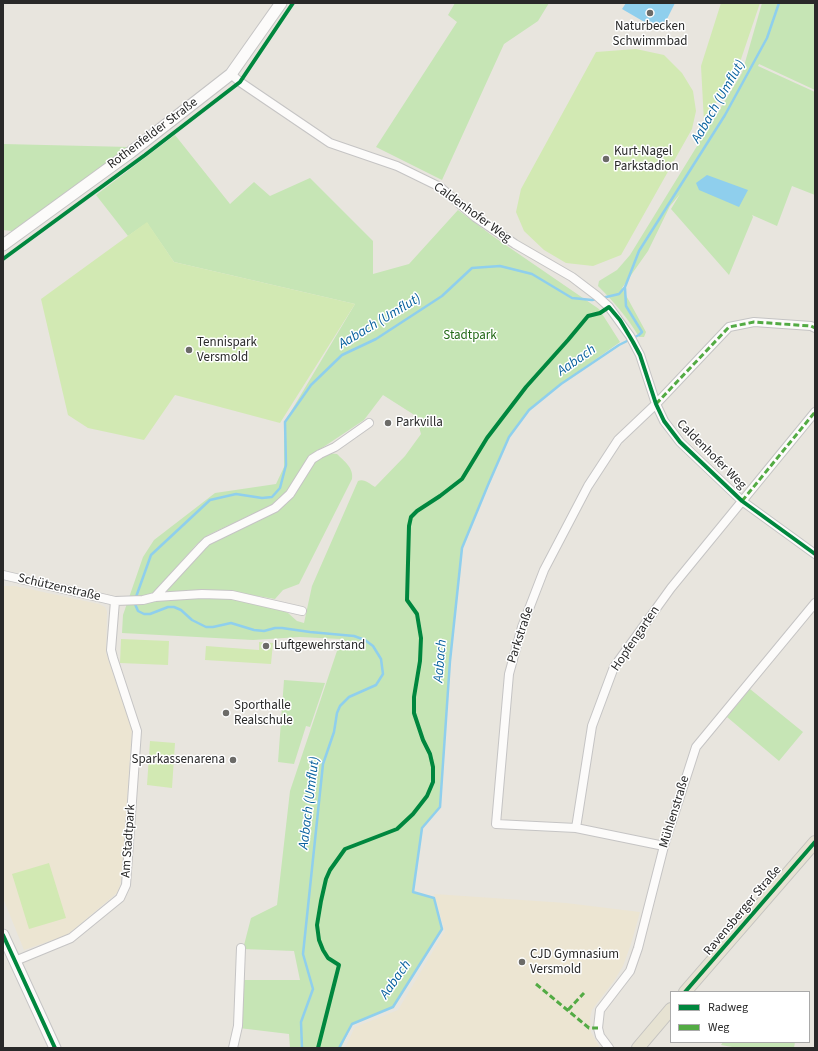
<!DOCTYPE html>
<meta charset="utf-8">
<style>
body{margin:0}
#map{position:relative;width:818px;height:1051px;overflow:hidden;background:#e8e5de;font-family:"Source Sans 3",sans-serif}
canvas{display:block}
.frame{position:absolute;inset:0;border:4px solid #292929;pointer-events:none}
.legend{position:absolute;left:670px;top:991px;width:140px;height:52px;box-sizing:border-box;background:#fff;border:1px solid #a9a9a9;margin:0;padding:5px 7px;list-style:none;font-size:12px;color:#292929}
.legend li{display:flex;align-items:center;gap:8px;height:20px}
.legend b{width:20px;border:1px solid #a9a9a9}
</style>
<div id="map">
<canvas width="818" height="1051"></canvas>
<div class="frame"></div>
<ul class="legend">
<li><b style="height:5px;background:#00873e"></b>Radweg</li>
<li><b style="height:5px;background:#53ab44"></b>Weg</li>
</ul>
</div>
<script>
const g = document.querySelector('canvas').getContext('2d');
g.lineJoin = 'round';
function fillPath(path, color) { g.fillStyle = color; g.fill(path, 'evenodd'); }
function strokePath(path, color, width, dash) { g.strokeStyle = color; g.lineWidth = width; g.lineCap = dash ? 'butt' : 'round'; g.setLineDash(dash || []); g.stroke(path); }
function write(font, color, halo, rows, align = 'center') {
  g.font = font + ' "Source Sans 3",sans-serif'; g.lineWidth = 3; g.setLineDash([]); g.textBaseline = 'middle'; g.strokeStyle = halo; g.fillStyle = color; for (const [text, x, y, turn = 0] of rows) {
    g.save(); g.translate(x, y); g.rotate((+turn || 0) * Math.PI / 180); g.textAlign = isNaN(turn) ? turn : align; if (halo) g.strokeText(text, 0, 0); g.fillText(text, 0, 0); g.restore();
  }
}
fillPath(new Path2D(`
 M3,586H15L99,604L105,607L107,611L106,653L132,729L122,870L120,886L117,893L67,935L24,950L3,898Z
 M434,894L566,903L640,912L631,944L623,966L614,981L597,1003L592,1010L590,1018L591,1032L600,1048H345L355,1027L398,1010L445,931Z`), '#ece5d2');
fillPath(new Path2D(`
 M455,3H549L538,21L504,44L442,180L376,147L457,22L448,15Z
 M762,3H815V90L759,64L758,66L815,92V195L792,186L777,226L752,215L753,217L729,275L671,209L680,194L670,206L648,251L622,288L646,332L644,337H639C628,318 614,302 598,286L599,281L617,270L630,255L742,73Z
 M175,135L230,204L254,182L270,196L310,178L373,241V274L409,264L458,210L494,237L599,309L620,342L561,384L529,410L509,437L462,548L450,661L440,807L422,828L413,892L434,898L442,929L393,1007L352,1024L341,1048H290L289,1034L239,1028L243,980H300L294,951L243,949L251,918L277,905L290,791L341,639L300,637L253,640L122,633L123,615L143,557L154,540L215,493L276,484L284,467V423L355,304L174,262L147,223L128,236L96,195ZM383,395L416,416L421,434L405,456L375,487C370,484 364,478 358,481L312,586L304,623L297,621L288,613L274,606L232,598L151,596L196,545L208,535L276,503L285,495L316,452L364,420Z
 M3,144L130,147L12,231L3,230Z
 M327,453L337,454C344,461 354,468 352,479L299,584L283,590L275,599L233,592L164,594L163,592L209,543L276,510L315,461Z
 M284,680L325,683L310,727L306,726L294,764L278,762Z
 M750,689L803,732L779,761L727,717Z
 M723,1042H795L794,1048H738L721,1045Z`), '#c6e5b5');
fillPath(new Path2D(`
 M721,3H760L738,68L704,122L701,66Z
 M636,49L664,55L682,73L693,91L696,111L692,129L621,255L593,266L566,263L544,250L524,231L516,212L521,189L596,52Z
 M147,222L174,262L355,304L280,423L175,395L144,440L88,428L68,415L41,299Z
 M121,639L169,641L168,665L120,663Z
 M259,642L273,643L271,664L205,660L206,646L259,650Z
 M150,741L175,743L172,788L147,785Z
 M49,863L66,918L29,929L12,874Z`), '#d2e9b3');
fillPath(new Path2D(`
 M626,3H675L666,21L653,27L622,9Z
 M707,175L748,190L739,207L699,190L696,183Z`), '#8fcfed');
strokePath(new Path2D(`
 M602,298L619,294L625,287L639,251L725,115L767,38L779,3
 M302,1048L301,1022L313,989L303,954L323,764L334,732L337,713L340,706L349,697L376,685L383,674L381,659L373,646L365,640L354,636L310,632L282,628H275L264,631L254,630L231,623L213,627H206L192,620L181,610L174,607H168L150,614H144L138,611L135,604L136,597L151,555L210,500L236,494L262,498L272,497L280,488L286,465L285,422L311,385L342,355L376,339L442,296L472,268L500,266L532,274L572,298L592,300L598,299
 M339,1048L352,1024L393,1007L442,929L434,898L413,892L422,828L440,807L450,661L462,548L488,485L509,437L529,410L561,384L619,345L639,335L642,332L626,306L625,288`), '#8fcfed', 2.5);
const street = new Path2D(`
 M231,74L240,82L330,143L397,166L440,187L475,217L515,244L572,277L597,296L609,307L630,336L640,355L656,404L664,421L680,442L742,501L815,554
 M3,575L115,601L143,600L155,597L202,594L232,595L302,611
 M155,597L202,546L207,541L275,508L290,494L312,459L320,454L335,447L369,423
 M576,828L496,824L509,674L522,627L544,570L588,486L618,440L656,404L729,327L754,322L811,326L815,328
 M664,846L576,828L592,726L614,667L671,588L815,412
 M15,961L71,938L120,898L126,885L137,731L113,658L111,650L115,601
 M233,1048L238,1026L241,948
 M609,1048L600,1036L598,1028L600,1010L630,971L638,948L664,846L696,747L815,603`);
const secondary = new Path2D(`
 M3,245L131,152L231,74L281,3
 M3,935L55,1048`);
const primary = new Path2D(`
 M685,992L815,842
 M638,1048L671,1009`);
strokePath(street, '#c5c4c4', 10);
strokePath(secondary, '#c5c4c4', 13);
strokePath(primary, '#c4c3c0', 14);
strokePath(street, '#fcfbfa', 8);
strokePath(secondary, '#fcfbfa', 11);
strokePath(primary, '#e6e2d2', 12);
strokePath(new Path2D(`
 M656,404L729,327L754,322L811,326L815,328
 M742,501L815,412
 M536,984L589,1028H598
 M568,1010L584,993`), '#53ab44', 3, [6, 3]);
strokePath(new Path2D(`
 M3,259L145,155L240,82L293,3
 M3,935L55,1048
 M685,992L815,842
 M318,1048L339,965L328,958L323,950L319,940L317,925L321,901L326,879L330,870L345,849L397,829L413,814L427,796L433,782V767L430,754L423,740L414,713V697L420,661L421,638L417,614L407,600L409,526L411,517L417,511L440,496L462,479L487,438L526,387L568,340L588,316L600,313L609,307L620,320L633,342L640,355L656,404L664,421L680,442L742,501L815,554`), '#00873e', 4);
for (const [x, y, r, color] of [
 [650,13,4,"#6c6b68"],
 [606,159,4,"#6c6b68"],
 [189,350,4,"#6c6b68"],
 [388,423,4,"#6c6b68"],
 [266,646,4,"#6c6b68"],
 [226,713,4,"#6c6b68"],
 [233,760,4,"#6c6b68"],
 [522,962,4,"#6c6b68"]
]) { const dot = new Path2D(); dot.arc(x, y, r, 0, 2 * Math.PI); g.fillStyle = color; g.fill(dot); strokePath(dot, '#fff', 1.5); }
write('13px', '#292929', '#fff', [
 ["Naturbecken",650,27,"center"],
 ["Schwimmbad",650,42,"center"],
 ["Kurt-Nagel",614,152],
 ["Parkstadion",614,167],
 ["Tennispark",197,343],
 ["Versmold",197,358],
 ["Parkvilla",396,423],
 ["Luftgewehrstand",274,646],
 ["Sporthalle",234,706],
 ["Realschule",234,721],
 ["Sparkassenarena",225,760,"right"],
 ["CJD Gymnasium",530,955],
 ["Versmold",530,970]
], 'left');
write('13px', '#292929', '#fff', [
 ["Rothenfelder Straße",153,134,-37],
 ["Caldenhofer Weg",472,213,36],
 ["Caldenhofer Weg",711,455,45],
 ["Schützenstraße",59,588,13],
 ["Parkstraße",521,635,-72],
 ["Hopfengarten",636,639,-56],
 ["Mühlenstraße",675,812,-73],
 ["Am Stadtpark",129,841,-86],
 ["Ravensberger Straße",743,911,-50]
]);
write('13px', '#236917', '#fff', [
 ["Stadtpark",470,336]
]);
write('italic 14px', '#08619e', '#fff', [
 ["Aabach (Umflut)",719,102,-60],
 ["Aabach (Umflut)",380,322,-31],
 ["Aabach",577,361,-35],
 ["Aabach",441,661,-85],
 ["Aabach (Umflut)",310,803,-83],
 ["Aabach",396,980,-55]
]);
</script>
